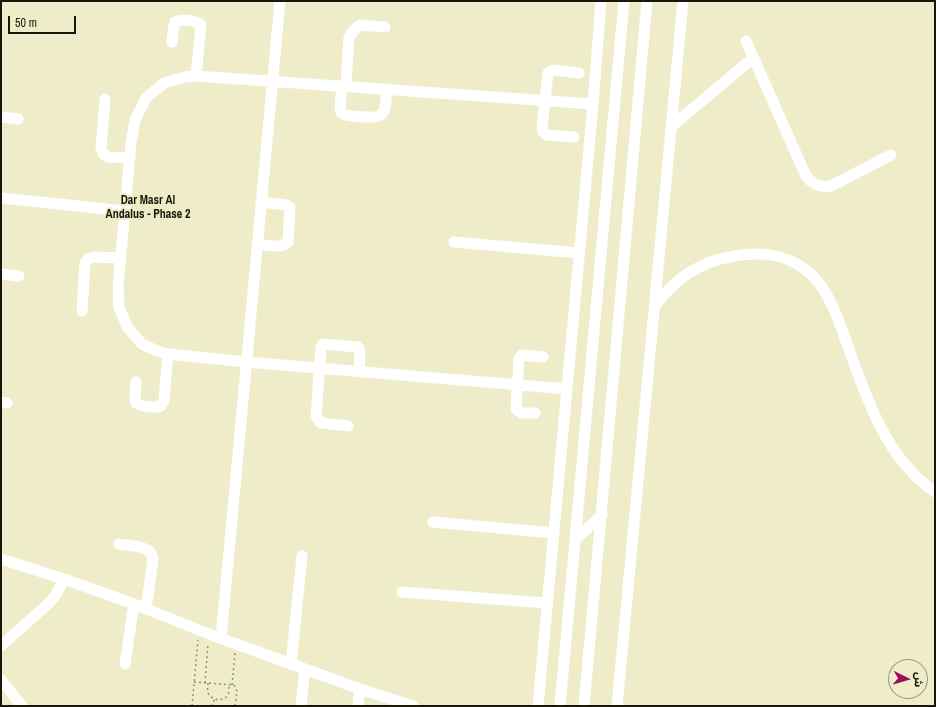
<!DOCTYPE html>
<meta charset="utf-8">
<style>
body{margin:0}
#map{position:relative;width:936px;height:707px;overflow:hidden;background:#efedc9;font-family:"Archivo Narrow","Noto Sans Arabic",sans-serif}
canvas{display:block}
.frame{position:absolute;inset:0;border:2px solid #18170a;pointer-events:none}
.north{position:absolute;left:888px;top:659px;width:40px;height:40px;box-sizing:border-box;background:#efedc9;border:1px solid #99977d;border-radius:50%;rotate:95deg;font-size:11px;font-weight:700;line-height:16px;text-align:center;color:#18170a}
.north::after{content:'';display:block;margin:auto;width:14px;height:18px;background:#9b0e5f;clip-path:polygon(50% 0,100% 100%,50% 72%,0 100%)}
.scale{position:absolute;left:8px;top:16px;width:68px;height:18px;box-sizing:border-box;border:2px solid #18170a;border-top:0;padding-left:5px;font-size:12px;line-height:14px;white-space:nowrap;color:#18170a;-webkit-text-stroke:3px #efedc9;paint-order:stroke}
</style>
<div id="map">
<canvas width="936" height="707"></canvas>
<div class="frame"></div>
<div class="north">ش</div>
<div class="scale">50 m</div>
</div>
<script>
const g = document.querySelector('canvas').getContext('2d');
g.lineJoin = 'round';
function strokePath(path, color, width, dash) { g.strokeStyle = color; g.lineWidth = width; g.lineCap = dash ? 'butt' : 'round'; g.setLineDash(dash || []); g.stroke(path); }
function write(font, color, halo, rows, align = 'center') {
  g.font = font + ' "Archivo Narrow",sans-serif'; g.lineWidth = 4; g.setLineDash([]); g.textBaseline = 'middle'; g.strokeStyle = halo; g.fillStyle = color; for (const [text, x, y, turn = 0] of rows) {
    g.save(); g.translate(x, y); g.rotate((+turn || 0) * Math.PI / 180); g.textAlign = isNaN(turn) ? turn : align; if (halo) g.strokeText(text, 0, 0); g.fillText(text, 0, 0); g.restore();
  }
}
strokePath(new Path2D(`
 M194,682L234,685L237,691L235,706
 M205,683L208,644
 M208,683C208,687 207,690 208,693C212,701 223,702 228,695C229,692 229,688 229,685
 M232,685L235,653
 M192,706L198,640
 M211,706L215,699`), '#939177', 1.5, [2, 3]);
strokePath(new Path2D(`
 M746,41L806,176C813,185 821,188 831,186L891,155
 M172,42L174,25L175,22C182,19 195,20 201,25L196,76
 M342,86L340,108L341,113L345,115C354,116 381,121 384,111C386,105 386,96 387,89
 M346,86L349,37L354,30L360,25L385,27
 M105,99L101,148L103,154L108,157L130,158
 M1,117L18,119
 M672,126L753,58
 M574,137L546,135L543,131L542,127L548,73L553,70L579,73
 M1,198L125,211
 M454,242L579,253
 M257,244C267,245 280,249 288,242L290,207L287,205L261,202
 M1,274L19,276
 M655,306C674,279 701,261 735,256C763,251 792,255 813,276C830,294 839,321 847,344C866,397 886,459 935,492
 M82,311L85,263L88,259L94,257L120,258
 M136,382L135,398L136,403C142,407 154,408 161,406L164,400L168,354
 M567,389L246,362L168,354L157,351L142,344L128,328L119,308L118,286L131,143L135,120L146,98L164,83L185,77L196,76L593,104
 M1,402L7,403
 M535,413H521L516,409L519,359L522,355L543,357
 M348,426L321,423L316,416L321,347L323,344L358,347L360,351L359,371
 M433,522L554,533
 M575,540L602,515
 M119,544C130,546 151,545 153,559L146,609
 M1,559L64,579L134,604L209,634L360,689L413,706
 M402,592L547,603
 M221,638L280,1
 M1,646L49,603L55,596L64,579
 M125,664L134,604
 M291,664L302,556
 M1,680L22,706
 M301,706L305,669
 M358,706L360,689
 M538,706L593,104L601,1
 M560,706L624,1
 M584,706L647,1
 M617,706L683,1`), '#fff', 11);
write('bold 12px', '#18170a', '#efedc9', [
 ["Dar Masr Al",148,201],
 ["Andalus - Phase 2",148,215]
]);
</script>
